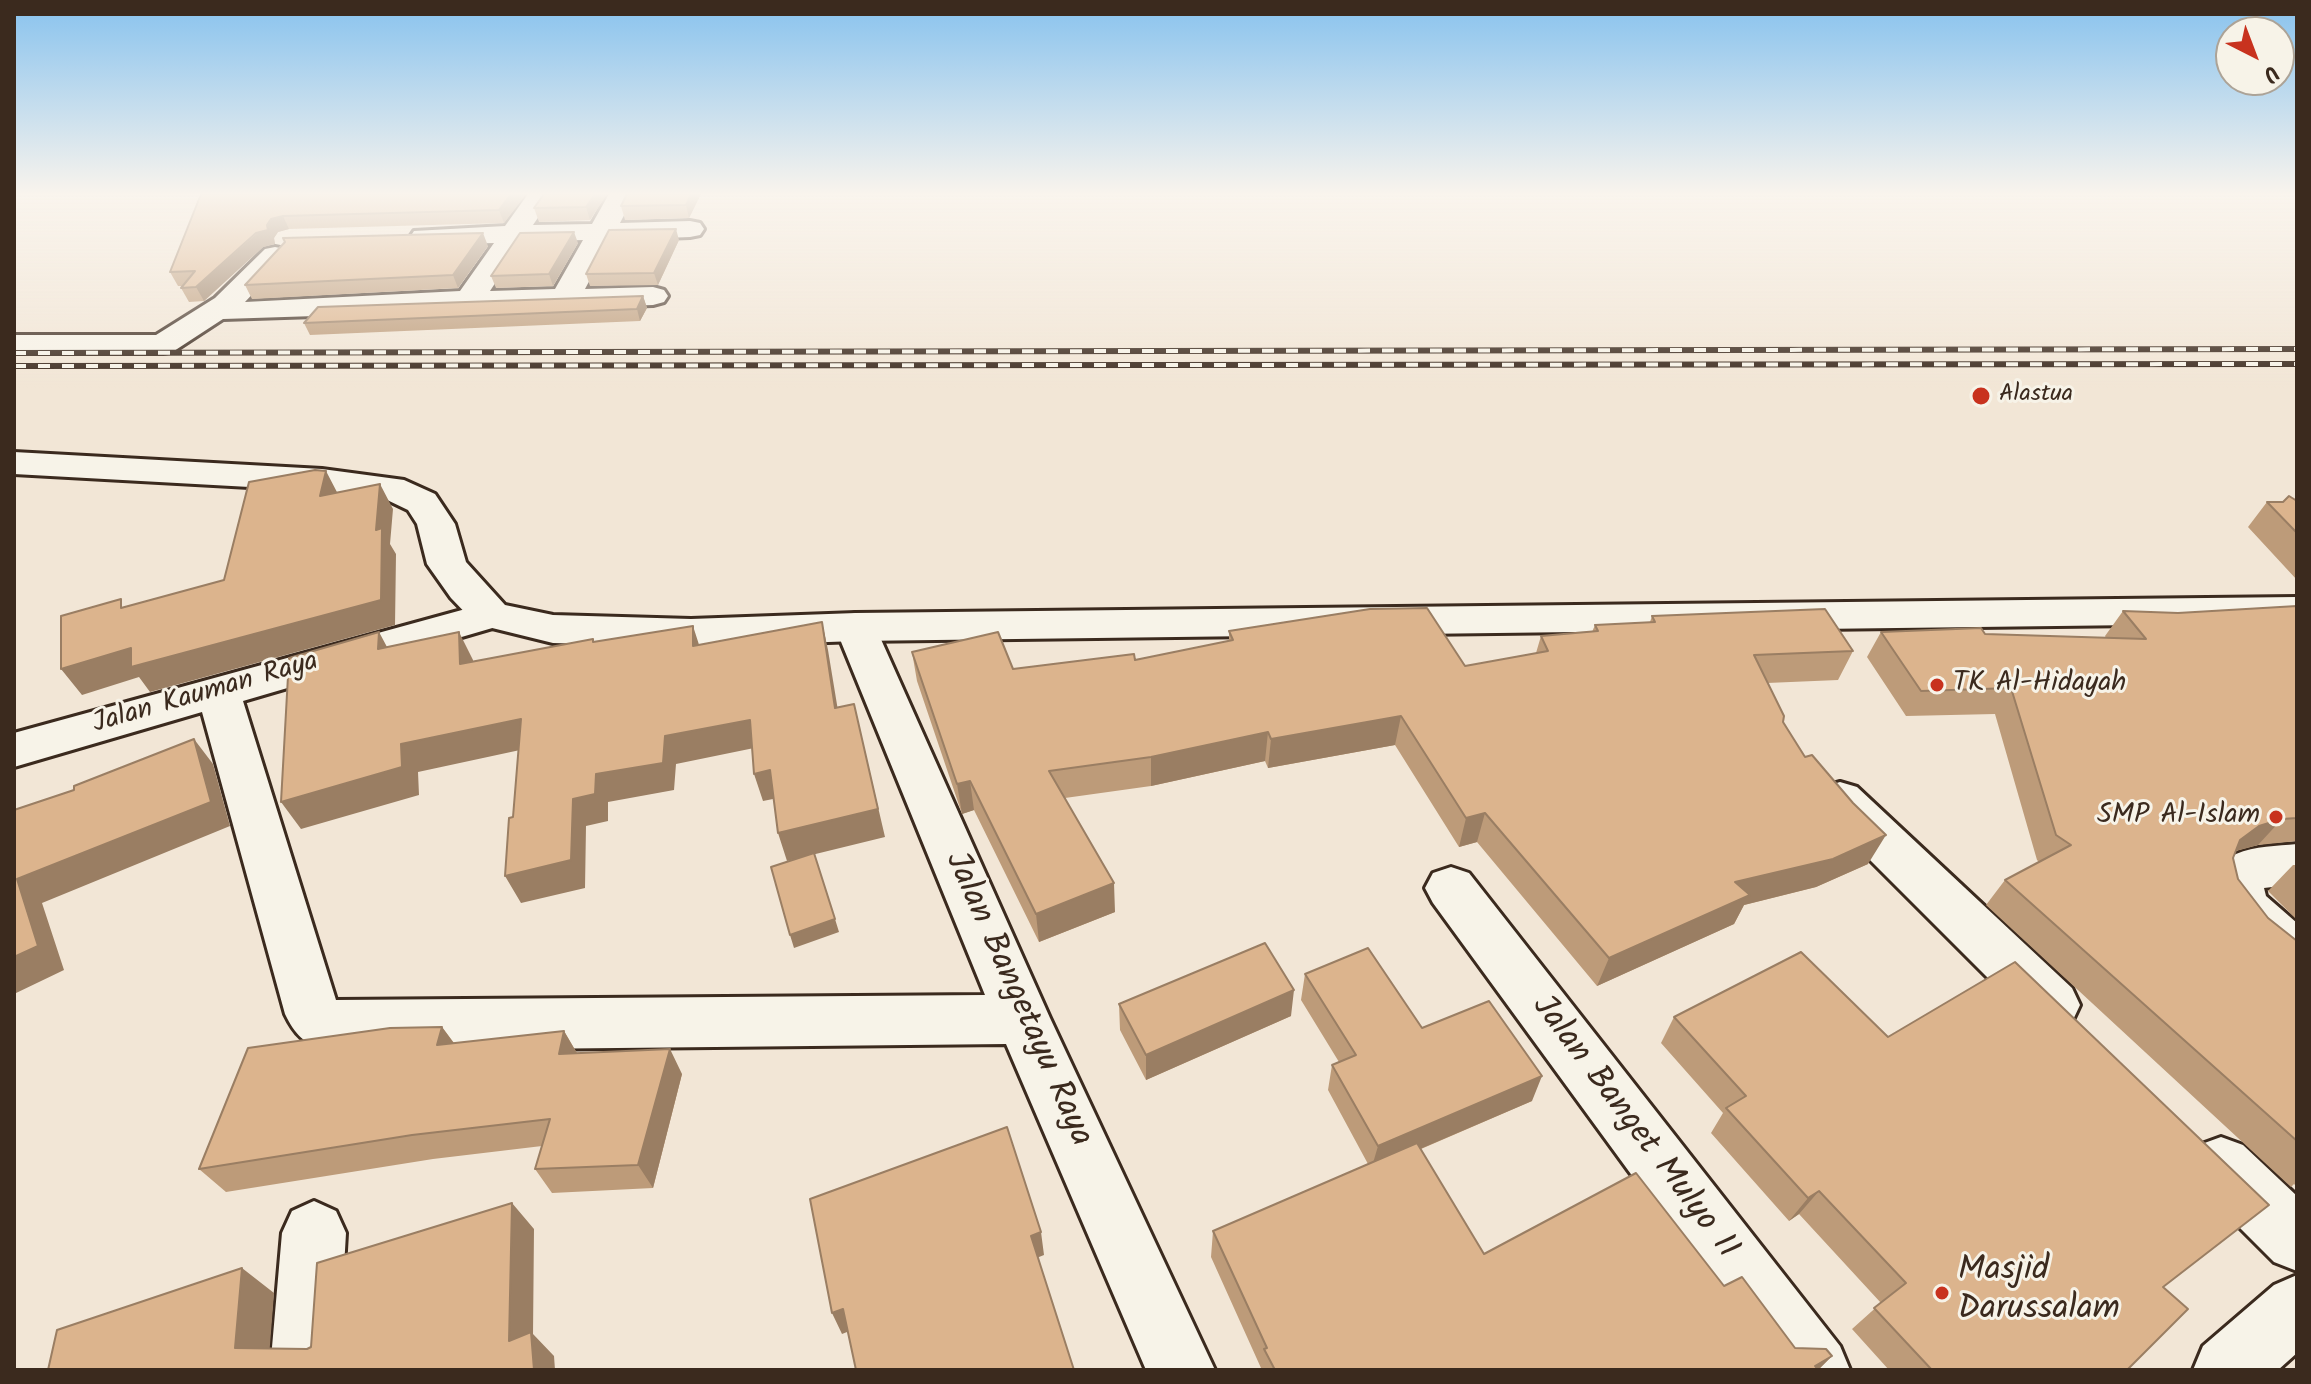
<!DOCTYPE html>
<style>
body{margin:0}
#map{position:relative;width:2311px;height:1384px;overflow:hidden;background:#f2e6d6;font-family:Kalam,sans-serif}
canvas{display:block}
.frame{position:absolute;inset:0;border:16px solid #3b2a1e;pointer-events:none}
.north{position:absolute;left:2215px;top:16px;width:80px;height:80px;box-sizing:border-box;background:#f7f3e8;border:2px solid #aca397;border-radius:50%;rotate:138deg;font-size:22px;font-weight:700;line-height:32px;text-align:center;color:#3b2a1e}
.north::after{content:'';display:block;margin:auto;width:28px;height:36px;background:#c8321e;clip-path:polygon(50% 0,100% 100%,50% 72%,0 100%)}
</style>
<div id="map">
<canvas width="2311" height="1384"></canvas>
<div class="frame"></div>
<div class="north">U</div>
</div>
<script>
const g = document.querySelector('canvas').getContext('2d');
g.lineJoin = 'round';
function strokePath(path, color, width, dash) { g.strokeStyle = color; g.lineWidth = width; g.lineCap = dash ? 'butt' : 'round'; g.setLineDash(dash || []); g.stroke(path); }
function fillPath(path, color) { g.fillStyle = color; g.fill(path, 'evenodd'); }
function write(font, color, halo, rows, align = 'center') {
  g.font = font + ' Kalam,sans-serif'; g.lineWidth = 6; g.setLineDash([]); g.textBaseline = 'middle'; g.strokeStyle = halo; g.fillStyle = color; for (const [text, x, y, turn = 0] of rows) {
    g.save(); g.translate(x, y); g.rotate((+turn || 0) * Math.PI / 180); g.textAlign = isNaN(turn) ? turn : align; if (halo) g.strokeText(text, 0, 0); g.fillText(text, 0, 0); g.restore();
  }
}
const street = new Path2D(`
 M528,194H554L533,225L592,224L609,194H635L620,223L690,221L700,223L704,229L700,235L690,237L611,240L585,289L653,287L664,290L668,296L664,302L653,305L223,319L174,351L163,353H14V335H156L215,298L265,249L275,247L285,249L289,255L245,302L460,291L494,243L424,245L414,243L410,237L414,231L505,226ZM583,240L555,289L490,291L522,242Z
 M491,602L506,606L512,615L506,624L243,701L336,1000L985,995L835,627L841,617L856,613L871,617L1050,1018L1215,1370H1146L1006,1044L326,1051C304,1043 295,1035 285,1014L202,712L14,767V733Z
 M1840,782L1857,787L2072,988L2080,1005L2072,1022L2052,1029L2032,1022L1823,813L1816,800L1823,787Z
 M2297,844V884L2264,888L2266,896L2297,923V978C2260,965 2169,885 2236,854C2255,846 2277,846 2297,844Z
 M1451,867L1469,873L1840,1346L1850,1370H1774L1433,903L1425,888L1433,873Z
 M2221,1137L2243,1145L2297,1196V1271L2274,1262L2199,1187L2190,1166L2199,1145Z
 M314,1201L336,1211L346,1233L338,1370H270L282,1233L292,1211Z
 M2297,1275V1353L2278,1370H2193L2203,1346L2274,1285Z`);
const secondary = new Path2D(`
 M14,452L322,469L404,480L435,494L455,524L466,562L505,605L553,615L691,619L856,613L2297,597V623L856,641L691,647L553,643L476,624L451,598L427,564L417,524L408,510L383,498L322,491L14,474Z`);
strokePath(street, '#3b2a1e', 6);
strokePath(secondary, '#3b2a1e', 6);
fillPath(street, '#f7f3e8');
fillPath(secondary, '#f7f3e8');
const rail = new Path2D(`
 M14,353L2297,349
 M14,366L2297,364`);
strokePath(rail, '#3b2a1e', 6);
strokePath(rail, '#f7f3e8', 4, [12]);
fillPath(new Path2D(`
 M201,194H526L504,223L289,229L278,232L274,238L275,244L263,247L204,301L189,302L181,288L182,286H178L170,272Z
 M544,194H607L590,220L539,222L534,208Z
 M701,194L689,218L625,220L621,206Z
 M679,240L658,285L590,286L586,274Z
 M578,243L553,286L496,288L491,276Z
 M488,246L458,288L252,299L245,285Z
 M643,296L647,308L640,321L310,335L304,323Z
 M2297,501V580L2248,527L2267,502Z
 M2297,606V841L2258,845L2236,851L2233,858L2238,879L2268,918L2297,941V1187L2294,1184L2291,1187L1986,905L2005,880L2039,862L2037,860L1995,714L1906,716L1867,657L1881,632L2106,638L2105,636L2123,611L2178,613Z
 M1652,616L1853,651L1838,680L1767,683L1783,722L1868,864L1816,887L1744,905L1734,924L1597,986L1477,842L1459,847L1395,745L1268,768L1265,761L1151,786L1065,798L1115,912L1039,942L974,810L962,814L917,681L912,652L1013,669L1135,660L1229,641V631L1465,666L1536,653L1541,636L1592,632L1595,625L1650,622Z
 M2293,865H2297V920L2268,891Z
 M1305,974L1422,1028L1532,1101L1421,1149L1484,1254L1724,1286L1795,1348L1832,1356L1818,1370H1261V1368L1211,1257L1213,1231L1368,1164L1328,1090L1332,1065L1339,1062L1301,1000Z
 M1119,1004L1291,1016L1146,1080L1120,1030Z
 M1674,1017L1888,1037L2163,1287L2127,1370H1889L1852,1329L1881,1303L1799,1214L1789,1221L1711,1133L1723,1113L1661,1043Z
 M442,1027L454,1043L564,1031L577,1053L682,1074L653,1188L552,1193L535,1169L542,1146L433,1159L226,1192L199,1169Z`), '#bd9b79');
fillPath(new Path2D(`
 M511,194H526L504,223L499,210Z
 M595,194H607L590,220L586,207Z
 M691,194H701L689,218L686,205Z
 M283,216L289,229L278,232L274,238L275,244L263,247L204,301L196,287L267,225L271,219Z
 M676,229L679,240L658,285L654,273Z
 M574,232L578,243L553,286L549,274Z
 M483,233L488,246L458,288L453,275Z
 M643,296L647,308L640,321L637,309Z
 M326,471L339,496H320Z
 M380,484L393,509L390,544L396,554L395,625L150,692L139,677L82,695L61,669L131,648L376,530Z
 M822,622L828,650L842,735L835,708Z
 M693,626L702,654L693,646Z
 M379,632L394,660L378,649Z
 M459,632L473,660L475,691L460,664Z
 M854,704L885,837L787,861L778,833Z
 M1401,716L1395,745L1268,768L1271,739Z
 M521,719L534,747L418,772L419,795L301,829L281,802L401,744Z
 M750,720L759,747L676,764L674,790L608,802V821L586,826L585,888L521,903L505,876L596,774L665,736Z
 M1268,732L1265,761L1151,786V757Z
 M194,739L213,764L230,826L42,903L64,970L14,994L17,879Z
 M770,770L778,798L763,801L754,774Z
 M970,781L974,810L962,814L957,784Z
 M1485,813L1477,842L1459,847L1466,818Z
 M2282,819L2258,845L2235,851L2240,840L2259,826Z
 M1886,835L1868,864L1816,887L1744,905L1734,924L1597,986L1609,958L1735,882Z
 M1114,883L1115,912L1039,942L1036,914Z
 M835,919L839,932L794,948L790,935Z
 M1294,990L1291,1016L1146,1080V1055Z
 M442,1027L461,1053L437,1045Z
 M564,1031L579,1057L559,1054Z
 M670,1049L682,1074L653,1188L638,1165Z
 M1542,1076L1532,1101L1371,1170L1378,1146Z
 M1819,1191L1799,1214L1789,1221L1808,1198Z
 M512,1203L534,1229L533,1334L554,1356L555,1370H534L509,1341Z
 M1041,1232L1044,1255L1034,1259L1031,1236Z
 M242,1268L274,1293L268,1370L235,1348Z
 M843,1309L852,1330L842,1334L832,1313Z
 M1832,1356L1818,1370L1815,1366Z`), '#9a7e63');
const building = new Path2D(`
 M201,194H511L499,210L283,216L271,219L267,225L268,230L256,233L196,287L181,288L195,271L170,272Z
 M544,194H595L586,207L534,208Z
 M627,194H691L686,205L621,206Z
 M676,229L654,273L586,274L609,230Z
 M574,232L549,274L491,276L520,233Z
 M483,233L453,275L245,285L285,242L283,238Z
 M643,296L637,309L304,323L318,307Z
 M315,470L326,471L320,496L380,484L376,530L382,528L381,600L131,667V648L61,669V616L121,599V608L224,580L249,482Z
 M2289,496L2297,501V533L2267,502H2283Z
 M2297,606V818L2282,819L2259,826L2240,840L2233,858L2238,879L2268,918L2297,941V1141L2005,880L2071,845L2056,835L2011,688L1921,691L1881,632L1981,628L1985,634L2146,639L2123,611L2178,613Z
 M1427,608L1465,666L1548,651L1541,636L1598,631L1595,625L1655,622L1652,616L1825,609L1853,651L1754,655L1784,716L1783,722L1805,757L1812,755L1853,803L1886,835L1833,859L1735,882L1750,895L1609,958L1485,813L1466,818L1401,716L1271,739L1268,732L1151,757L1049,771L1114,883L1036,914L970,781L957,784L912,652L998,632L1013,669L1134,654L1135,660L1233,640L1229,631L1370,609Z
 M822,622L835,708L854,704L878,809L778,833L770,770L754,774L750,720L665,736L663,763L596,774L595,794L573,799L571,860L505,876L509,818L513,817L521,719L401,744L402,767L281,802L289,658L379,632L378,649L459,632L460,664L593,639V642L693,626V646Z
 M194,739L211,802L17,879L38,946L14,957V810L74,790V786Z
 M814,853L835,919L790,935L771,867Z
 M1265,943L1294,990L1146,1055L1119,1004Z
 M1368,948L1422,1028L1489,1001L1542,1076L1378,1146L1332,1065L1356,1055L1305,974Z
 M1801,952L1888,1037L2015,962L2269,1205L2163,1287L2188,1309L2127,1370H1932L1874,1308L1906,1283L1819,1191L1808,1198L1726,1108L1746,1096L1674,1017Z
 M442,1027L437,1045L564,1031L559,1054L670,1049L638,1165L535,1169L550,1119L412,1135L199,1169L248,1048L390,1028Z
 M1007,1127L1041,1232L1031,1236L1074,1370H856L843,1309L832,1313L810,1199Z
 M1417,1143L1484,1254L1636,1173L1724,1286L1742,1277L1795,1348L1826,1349L1832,1356L1815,1366L1818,1370H1275L1264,1349L1267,1348L1213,1231Z
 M512,1203L509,1341L531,1332L534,1370H48L57,1330L242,1268L235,1348L307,1349L311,1347L317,1263Z`);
fillPath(building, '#dcb48d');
strokePath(building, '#9a7e63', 2);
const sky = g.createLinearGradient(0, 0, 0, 388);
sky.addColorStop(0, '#87c2ee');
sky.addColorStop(0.5, '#f9f4ed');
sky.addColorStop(1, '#f9f4ed00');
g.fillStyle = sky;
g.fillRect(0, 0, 2311, 388);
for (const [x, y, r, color] of [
 [1981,396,10,"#c8321e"],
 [1937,685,8,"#c8321e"],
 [2276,817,8,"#c8321e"],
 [1942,1293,8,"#c8321e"]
]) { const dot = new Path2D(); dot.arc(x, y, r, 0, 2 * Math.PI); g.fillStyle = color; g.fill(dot); strokePath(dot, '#f7f3e8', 3); }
write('24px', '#3b2a1e', '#f7f3e8', [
 ["Alastua",1999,396]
], 'left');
write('28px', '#3b2a1e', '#f7f3e8', [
 ["TK Al-Hidayah",1953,685],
 ["SMP Al-Islam",2260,817,"right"]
], 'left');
write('28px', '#3b2a1e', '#f7f3e8', [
 ["Jalan Kauman Raya",206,695,-16]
]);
write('34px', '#3b2a1e', '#f7f3e8', [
 ["Jalan Bangetayu Raya",1016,1000,66],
 ["Jalan Banget Mulyo II",1633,1129,53]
]);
write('34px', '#3b2a1e', '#f7f3e8', [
 ["Masjid",1958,1273],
 ["Darussalam",1958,1312]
], 'left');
</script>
